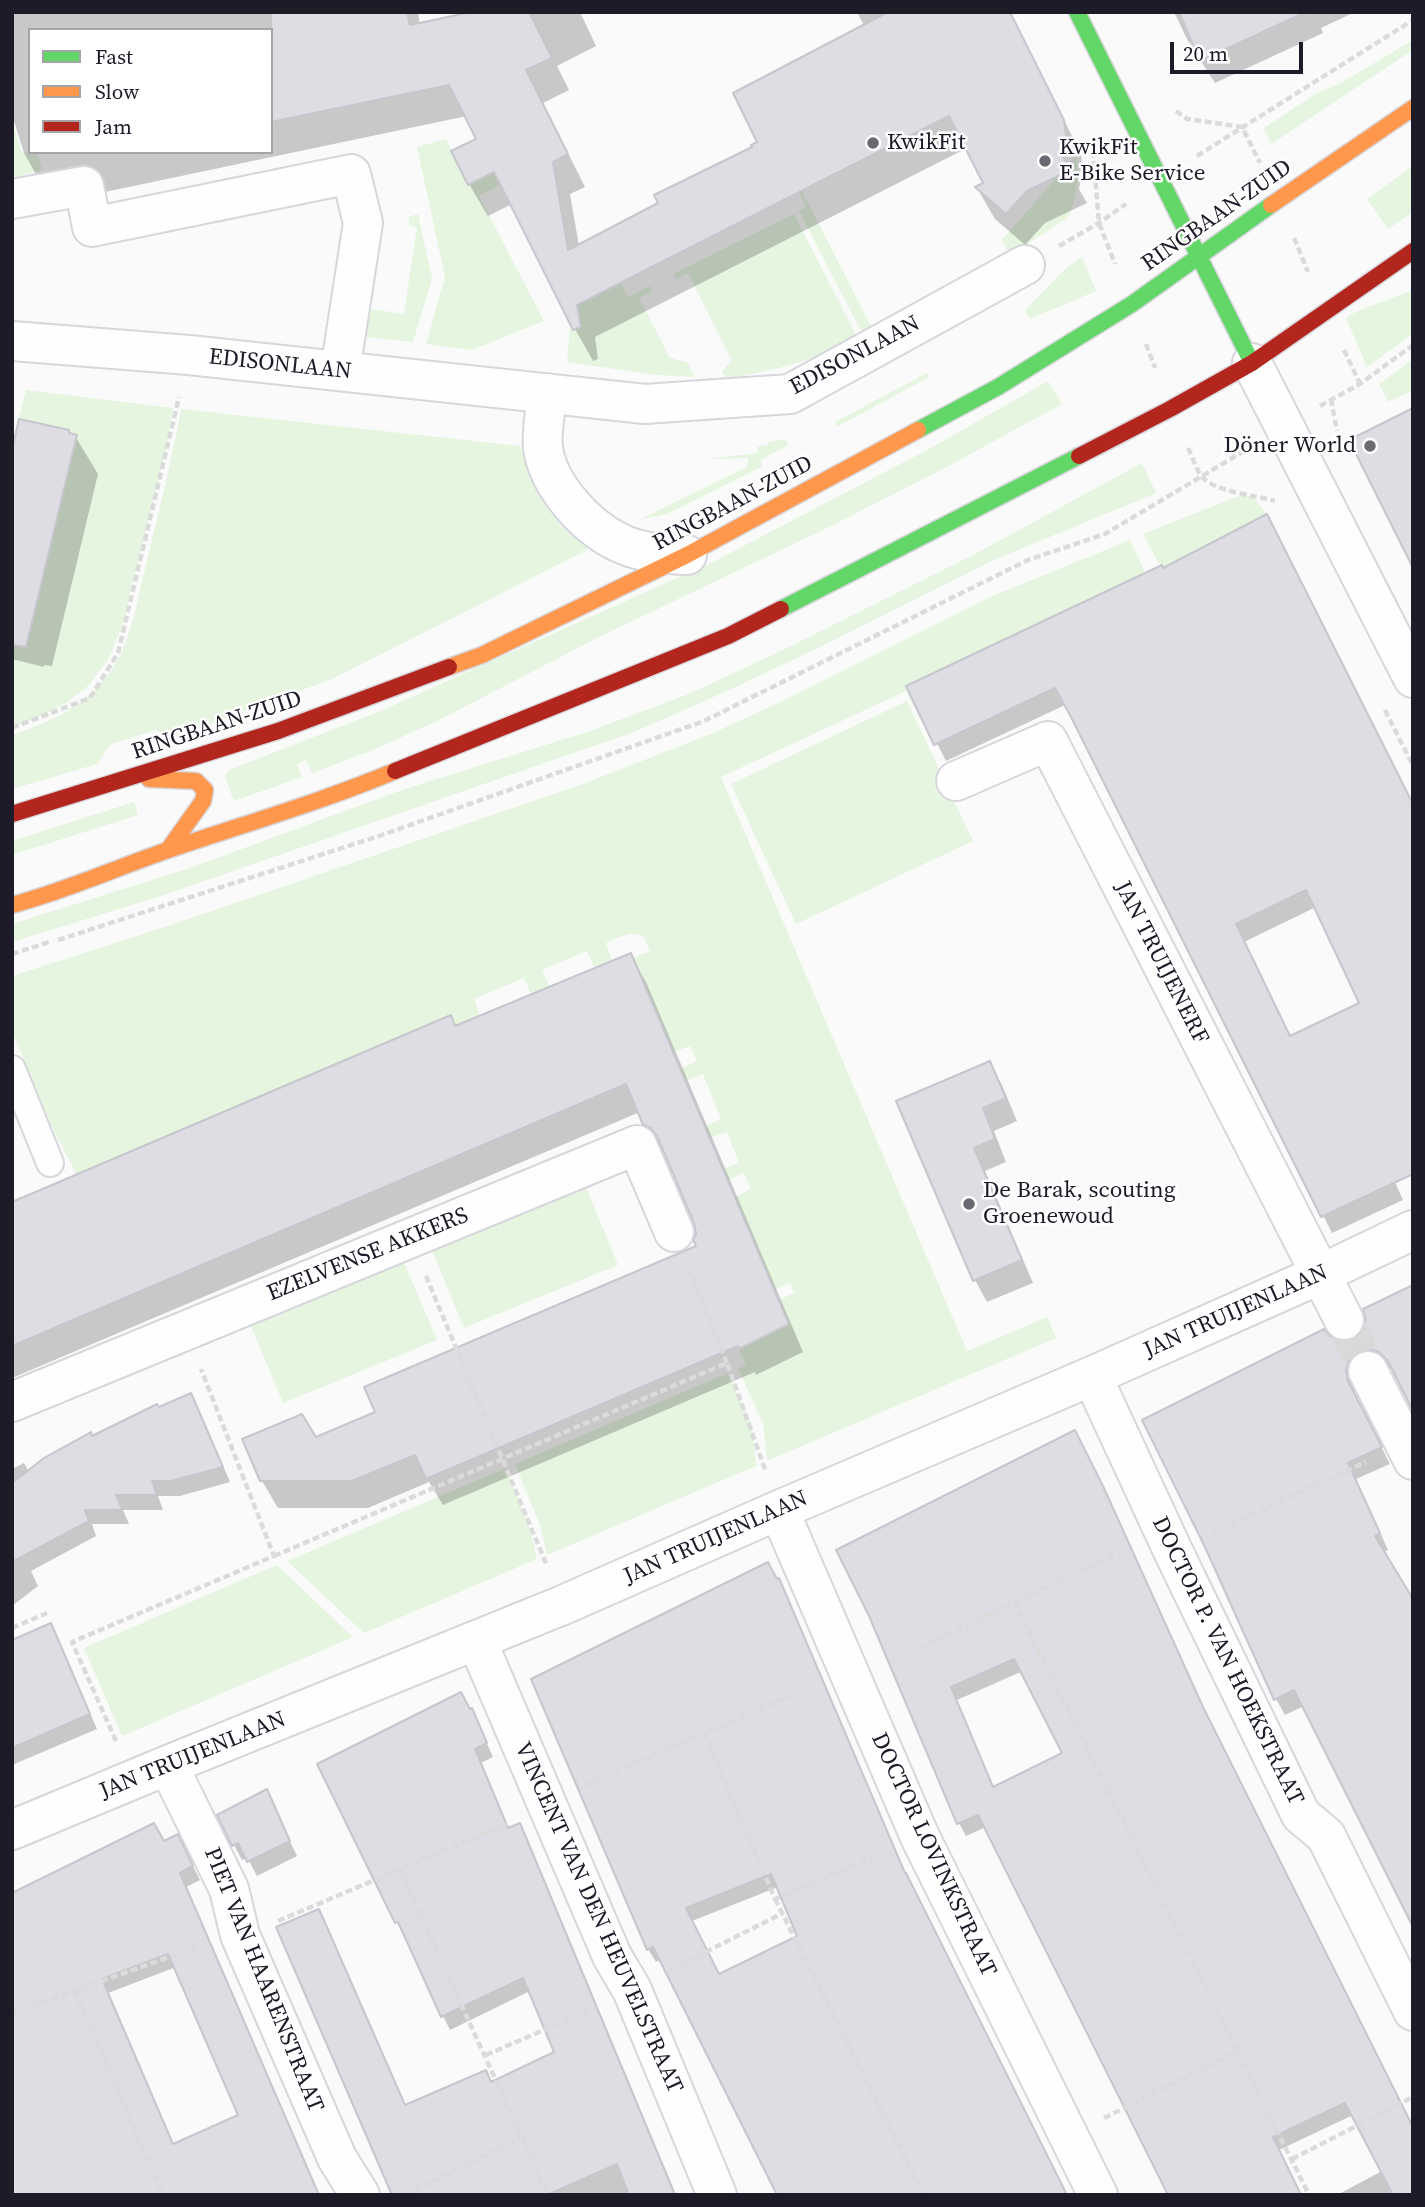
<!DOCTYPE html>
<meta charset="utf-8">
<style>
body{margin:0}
#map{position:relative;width:1425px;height:2207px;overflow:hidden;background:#fafafa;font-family:"Source Serif 4",serif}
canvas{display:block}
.frame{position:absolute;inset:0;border:14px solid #1d1b27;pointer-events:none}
.legend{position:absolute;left:28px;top:28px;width:245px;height:126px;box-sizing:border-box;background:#fff;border:2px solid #a5a4a9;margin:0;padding:9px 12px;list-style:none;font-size:21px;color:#1d1b27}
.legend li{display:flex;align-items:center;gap:14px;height:35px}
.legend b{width:35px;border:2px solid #a5a4a9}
.scale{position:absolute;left:1170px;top:42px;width:133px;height:32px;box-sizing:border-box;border:4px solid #1d1b27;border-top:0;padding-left:9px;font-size:21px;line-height:24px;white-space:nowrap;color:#1d1b27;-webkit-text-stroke:5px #fff;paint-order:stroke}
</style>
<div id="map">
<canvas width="1425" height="2207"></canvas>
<div class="frame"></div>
<ul class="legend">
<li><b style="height:9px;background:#63d668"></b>Fast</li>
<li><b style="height:9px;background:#ff974d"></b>Slow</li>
<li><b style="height:9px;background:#b3261e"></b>Jam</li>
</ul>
<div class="scale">20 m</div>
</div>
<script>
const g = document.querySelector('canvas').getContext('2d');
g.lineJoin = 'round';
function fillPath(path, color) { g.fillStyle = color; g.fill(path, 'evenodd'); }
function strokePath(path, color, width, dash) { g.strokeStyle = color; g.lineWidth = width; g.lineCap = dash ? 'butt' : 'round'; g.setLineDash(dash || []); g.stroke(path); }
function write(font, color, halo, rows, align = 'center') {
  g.font = font + ' "Source Serif 4",serif'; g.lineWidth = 5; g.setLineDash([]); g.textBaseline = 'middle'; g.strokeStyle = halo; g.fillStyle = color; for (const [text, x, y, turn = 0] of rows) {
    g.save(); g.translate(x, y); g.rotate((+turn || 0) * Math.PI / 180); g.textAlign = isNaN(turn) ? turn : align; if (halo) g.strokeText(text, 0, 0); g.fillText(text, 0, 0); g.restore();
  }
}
fillPath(new Path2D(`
 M1413,40V50L1271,144L1264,128L1317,93L1341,83Z
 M12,121L22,153L37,152L42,170L15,177L12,163Z
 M446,139L468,185L493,172L500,185L479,196L544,321L472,350L426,344L445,277L417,147Z
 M1076,155C1080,168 1077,208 1066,219L1010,255L1002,240Z
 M1413,166V212L1388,229L1367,199Z
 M802,191L874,332L865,339L799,211L806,207L799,192Z
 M418,214L432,278L413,342L366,337L371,309L404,314L417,227L410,226L408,217Z
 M794,214L859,341C815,359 773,372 726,378L722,371L732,360L688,273L676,279L673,274Z
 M1082,257L1096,291L1030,319L1025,310L1065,269Z
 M621,283L628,297L650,286L652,291L639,298L670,358L688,363L695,377L656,375L567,362L570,327L564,312Z
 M1413,290V334L1367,367L1346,318L1355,312Z
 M1413,359V390L1388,402L1379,384Z
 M927,373L929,377L837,427L835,422Z
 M1048,381L1062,404L941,470L829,527L599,637L439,720L373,750L312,773L306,760L297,764L302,777L237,800L233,799L225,776L229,770L378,712L713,562L927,450Z
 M26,390L173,408L166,450L122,626L109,658L88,686L66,703L34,719L12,727V627L32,629L35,608L78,435L69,433V430L19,419Z
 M181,409L520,446C535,490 546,517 585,545L587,550L332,679L171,738L156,730L111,744L97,764L12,789V735C48,723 83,707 107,676C132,644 137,600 147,561C159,510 172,460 181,409Z
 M785,439L788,445L760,460L763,466L667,514L641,519L747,467L748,458L708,459L758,453L757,447L768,445V442Z
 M1142,463L1156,493L994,560L824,645L727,691L634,732L158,897L12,942V924L190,868L402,790L590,731L689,694L785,649L975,554Z
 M1244,494L1254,498L1267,514L1161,568L1143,534Z
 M1130,540L1146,574L906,686L934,745L906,691L721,777L967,1351L1047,1317L1056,1338L767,1461L763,1423L738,1369L746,1365L738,1346L789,1324L779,1300L794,1293L790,1283L774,1290L735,1197L751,1189L744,1173L727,1180L723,1169L739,1163L727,1132L709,1138L704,1127L721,1119L703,1074L686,1081L680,1069L697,1061L690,1046L673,1052L632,958L650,951L643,936C630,930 618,938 606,943L612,960L594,967L587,951L542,970L549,986L531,994L524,978L474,999L480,1016L77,1175L49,1121L12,1031V976L168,926L583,784L713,733L776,704L990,597Z
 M907,701L973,841L796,924L731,784Z
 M134,802L138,815L12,855V841Z
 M584,1182L618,1265L464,1328L430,1245Z
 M402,1258L437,1340L283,1403L249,1321Z
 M728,1373L752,1425L756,1466L547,1555L540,1525L515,1464Z
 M506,1468L530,1530L537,1559L364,1633L287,1561Z
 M277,1565L353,1637L122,1736L84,1648Z`), '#e5f5e0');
fillPath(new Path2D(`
 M12,12H418L420,25L480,12H580L596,46L557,66L569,90L543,103L585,187L570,194L579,246L660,204L754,148L865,27L857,12H1010L1081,154L1083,170L1079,189L1087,203L1045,223L1025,245L995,219L977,188L985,184L967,148L595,337L598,359L593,361L575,329L512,204L488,216L469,184L479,139L467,116L62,201L42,185L24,153L12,115ZM30,30H271V152H30Z
 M1174,12H1355L1321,28L1323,33L1215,83L1188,41Z
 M70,435L75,436L98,474L52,666L44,665V667L12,659V438Z
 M1267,517L1413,807V1158L1390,1171L1403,1200L1332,1233L1065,705L946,761L908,687L1161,567L1163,570ZM1316,907L1362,1003L1290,1038L1244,942Z
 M630,955L646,982L803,1352L756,1375L755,1372L443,1505L429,1482L368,1508H278L262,1481L315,1439L377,1413L698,1247L696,1223L667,1154L661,1152L640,1112L12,1378V1204L456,1028Z
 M989,1063L1002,1085L1017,1121L994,1131L1006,1162L985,1171L1033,1283L987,1302L975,1280L899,1102Z
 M1368,1320L1396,1374L1392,1369L1380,1365L1358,1376L1354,1388L1357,1399L1390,1464L1356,1479L1388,1550L1383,1552L1304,1706L1285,1715L1276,1699L1332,1340L1343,1344L1354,1341L1364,1332Z
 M191,1395L199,1410L230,1482L180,1496H158L163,1510H123L129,1524H92L96,1536L31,1571L38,1586L12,1606V1469L24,1463L29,1472L92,1438Z
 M1110,1501L1210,1722L1413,2195H1337L1382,2171L1353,2115L1279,2150L986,1827L966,1836L959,1823L870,1615ZM1023,1671L1064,1754L994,1789L957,1700Z
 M779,1580L786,1593L906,1875L1066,2195L662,1959L656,1962L648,1949ZM778,1887L799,1937L719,1976L692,1921Z
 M50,1625L59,1640L97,1729L12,1765V1642Z
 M472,1711L493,1757L481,1763L509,1829L519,1825L527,1838L676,2195H409L318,1911L326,1925L406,2107L486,2072L492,2083L557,2053L530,1991L450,2030L319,1765Z
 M266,1792L297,1856L257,1876L247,1857L242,1860L234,1845Z
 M164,1843L185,1850L200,1880L186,1887L319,2195H140L12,1896ZM176,1967L240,2115L174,2146L108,1993Z`), '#0003');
const building = new Path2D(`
 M271,12H407L410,25L471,12H529L552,58L526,70L568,154L553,162L568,250L658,203L654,195L752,147L751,145L757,142L733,93L888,12H1010L1064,120L1066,136L1062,156L1071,170L1027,191L1006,214L975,187L983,183L949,116L577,305L581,327L573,330L494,172L468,185L451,151L476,139L449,85L271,122Z
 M1179,12H1306L1200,61Z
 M1413,408V568L1349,440Z
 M19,419L69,430V433L77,435L26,647L12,645V450Z
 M1267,514L1413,804V1174L1321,1217L1070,715L1055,688L934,745L906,686L1162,565L1163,568ZM1306,890L1359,1003L1290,1036L1236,924Z
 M631,953L789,1324L739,1349L738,1346L426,1479L415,1455L352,1481H260L242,1439L302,1414L316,1437L375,1412L364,1387L696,1246L693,1240L696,1234L694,1223L657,1136L651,1128L643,1125L626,1084L12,1346V1202L451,1015L455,1026Z
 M990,1061L1006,1098L983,1108L995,1139L974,1148L1022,1260L973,1281L896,1101Z
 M1413,1285V1411L1388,1361L1379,1352L1369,1349L1358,1352L1349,1360L1346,1370L1348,1381L1382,1447L1348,1463L1380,1533L1375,1536L1413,1599V1927L1294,1690L1274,1700L1204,1545L1142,1420L1324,1329L1333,1339L1344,1342L1353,1340L1363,1331L1366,1320L1363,1309Z
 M191,1393L223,1467L171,1481H152L157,1495H116L122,1510H85L89,1521L12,1562V1483L44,1458L91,1432L92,1436L157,1404L159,1407Z
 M1075,1430L1103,1486L1203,1707L1413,2127V2195H1393L1345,2103L1273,2137L1301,2195H1168L978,1815L957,1824L869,1616L836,1550ZM1014,1659L1062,1753L993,1787L951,1687Z
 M768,1562L777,1579L779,1578L905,1873H906L1067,2195H777L653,1947L647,1950L531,1679ZM771,1874L797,1936L719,1974L686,1908Z
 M51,1623L90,1714L12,1748V1640Z
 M461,1692L470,1709L472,1708L487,1743L475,1749L508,1828L520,1823L675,2195H629L617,2164L547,2195H392L276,1927L319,1909L405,2105L486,2070L491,2082L554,2052L523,1978L441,2017L398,1922L395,1923L317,1764Z
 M267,1789L290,1841L247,1862L238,1843L232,1846L217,1815Z
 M154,1823L164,1841L178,1834L193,1866L180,1873L319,2195H12V1893ZM168,1954L238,2115L173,2144L102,1979Z`);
fillPath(building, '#dedde4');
strokePath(building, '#c7c6cc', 2);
strokePath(new Path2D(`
 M1344,1320L1368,1371`), '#d9d9da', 38, [38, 19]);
const lane = new Path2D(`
 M12,1069L50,1163`);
const street = new Path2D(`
 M12,199L84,186L92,227L351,174L363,223L340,371
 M12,341L189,355L645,404L790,394L1025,265
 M1252,363L1413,678
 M547,393C546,409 541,432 543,448C548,485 585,526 618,542C639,553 664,554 687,555
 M956,781L1048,741L1344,1320
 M1368,1371L1413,1460
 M1092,1376L1173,1551L1301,1815L1326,1836L1413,2011
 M12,1402L637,1145L674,1232
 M779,1510L920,1837L1098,2195
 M477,1641L612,1956L632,1990L717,2195
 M168,1765L229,1889L240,1935L337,2158L360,2195
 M12,1830L168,1765L563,1605L779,1510L1092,1376L1321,1274L1413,1230`);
const fast = new Path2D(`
 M1077,12L1252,363
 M918,430L998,387L1132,304L1271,205
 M781,609L1079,456`);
const slow = new Path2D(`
 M1271,205L1413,108
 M449,667L482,655L687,555L918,430
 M149,779L196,781L205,790L203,801L168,850
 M12,905C65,891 116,868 168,850C244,824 321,802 395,771`);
const jam = new Path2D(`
 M1079,456L1170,409L1252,363L1413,251
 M395,771L728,636L781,609
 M12,814L278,731L449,667`);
strokePath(lane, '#d7d6dc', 30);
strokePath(street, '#d7d6dc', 42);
strokePath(fast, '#d7d6dc', 19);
strokePath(slow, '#d7d6dc', 19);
strokePath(jam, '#d7d6dc', 19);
strokePath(new Path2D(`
 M1176,111L1187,119L1242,127L1260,163
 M1092,140L1099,223L1115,264
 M1197,156L1413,20
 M1294,238L1308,272
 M1059,246L1099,223L1126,204
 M1146,344L1155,368
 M1344,350L1360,384
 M1331,399L1337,431
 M1320,406L1360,384L1413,345
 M1188,448C1192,456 1195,466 1200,474C1211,492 1255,495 1275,501
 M1385,710L1413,766
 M12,728L90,698L118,653L179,397
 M58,940L379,836L704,721L1028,560L1105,534L1249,448
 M12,954L49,942
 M689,1269L727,1363
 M426,1276L547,1566
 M1212,1533L1366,1462
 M274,1556L727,1363L766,1472
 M1014,1602L1309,2195
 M12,1628L47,1613
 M890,1662L1125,1550
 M704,1733L775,1899L880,1854
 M116,1741L72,1642L274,1556L201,1369
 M585,1785L812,1687
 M400,1870L548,2195
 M775,1899L924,2195
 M278,1921L509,1823
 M668,1971L783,1913
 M75,1991L163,2195
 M12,2013L200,1946
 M486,2055L595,2008
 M1104,2118L1238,2051
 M1292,2159L1413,2097
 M405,2195L521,2137`), '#dbdbdb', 4.5, [7, 3.5]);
strokePath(lane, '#fefefe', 26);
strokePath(street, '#fefefe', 38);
strokePath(fast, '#63d668', 16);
strokePath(slow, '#ff974d', 16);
strokePath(jam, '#b3261e', 16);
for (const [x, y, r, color] of [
 [873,143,7,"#6a6971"],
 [1045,161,7,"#6a6971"],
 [1370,446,7,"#6a6971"],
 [969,1204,7,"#6a6971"]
]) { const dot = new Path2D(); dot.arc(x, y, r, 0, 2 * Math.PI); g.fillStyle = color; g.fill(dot); strokePath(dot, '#fff', 2.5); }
write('23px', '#1d1b27', '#fff', [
 ["KwikFit",887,143],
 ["KwikFit",1059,148],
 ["E-Bike Service",1059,174],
 ["Döner World",1356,446,"right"],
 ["De Barak, scouting",983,1191],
 ["Groenewoud",983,1217]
], 'left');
write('23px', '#1d1b27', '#fff', [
 ["RINGBAAN-ZUID",1217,216,-35],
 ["EDISONLAAN",855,356,-28],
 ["EDISONLAAN",280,365,6],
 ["RINGBAAN-ZUID",733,504,-28],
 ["RINGBAAN-ZUID",217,726,-18],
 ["JAN TRUIJENERF",1161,963,63],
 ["EZELVENSE AKKERS",368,1255,-22],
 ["JAN TRUIJENLAAN",1236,1312,-24],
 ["JAN TRUIJENLAAN",716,1538,-24],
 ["DOCTOR P. VAN HOEKSTRAAT",1227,1661,64],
 ["JAN TRUIJENLAAN",193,1756,-22],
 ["DOCTOR LOVINKSTRAAT",933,1855,65],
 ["VINCENT VAN DEN HEUVELSTRAAT",598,1918,66],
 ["PIET VAN HAARENSTRAAT",263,1980,68]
]);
</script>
